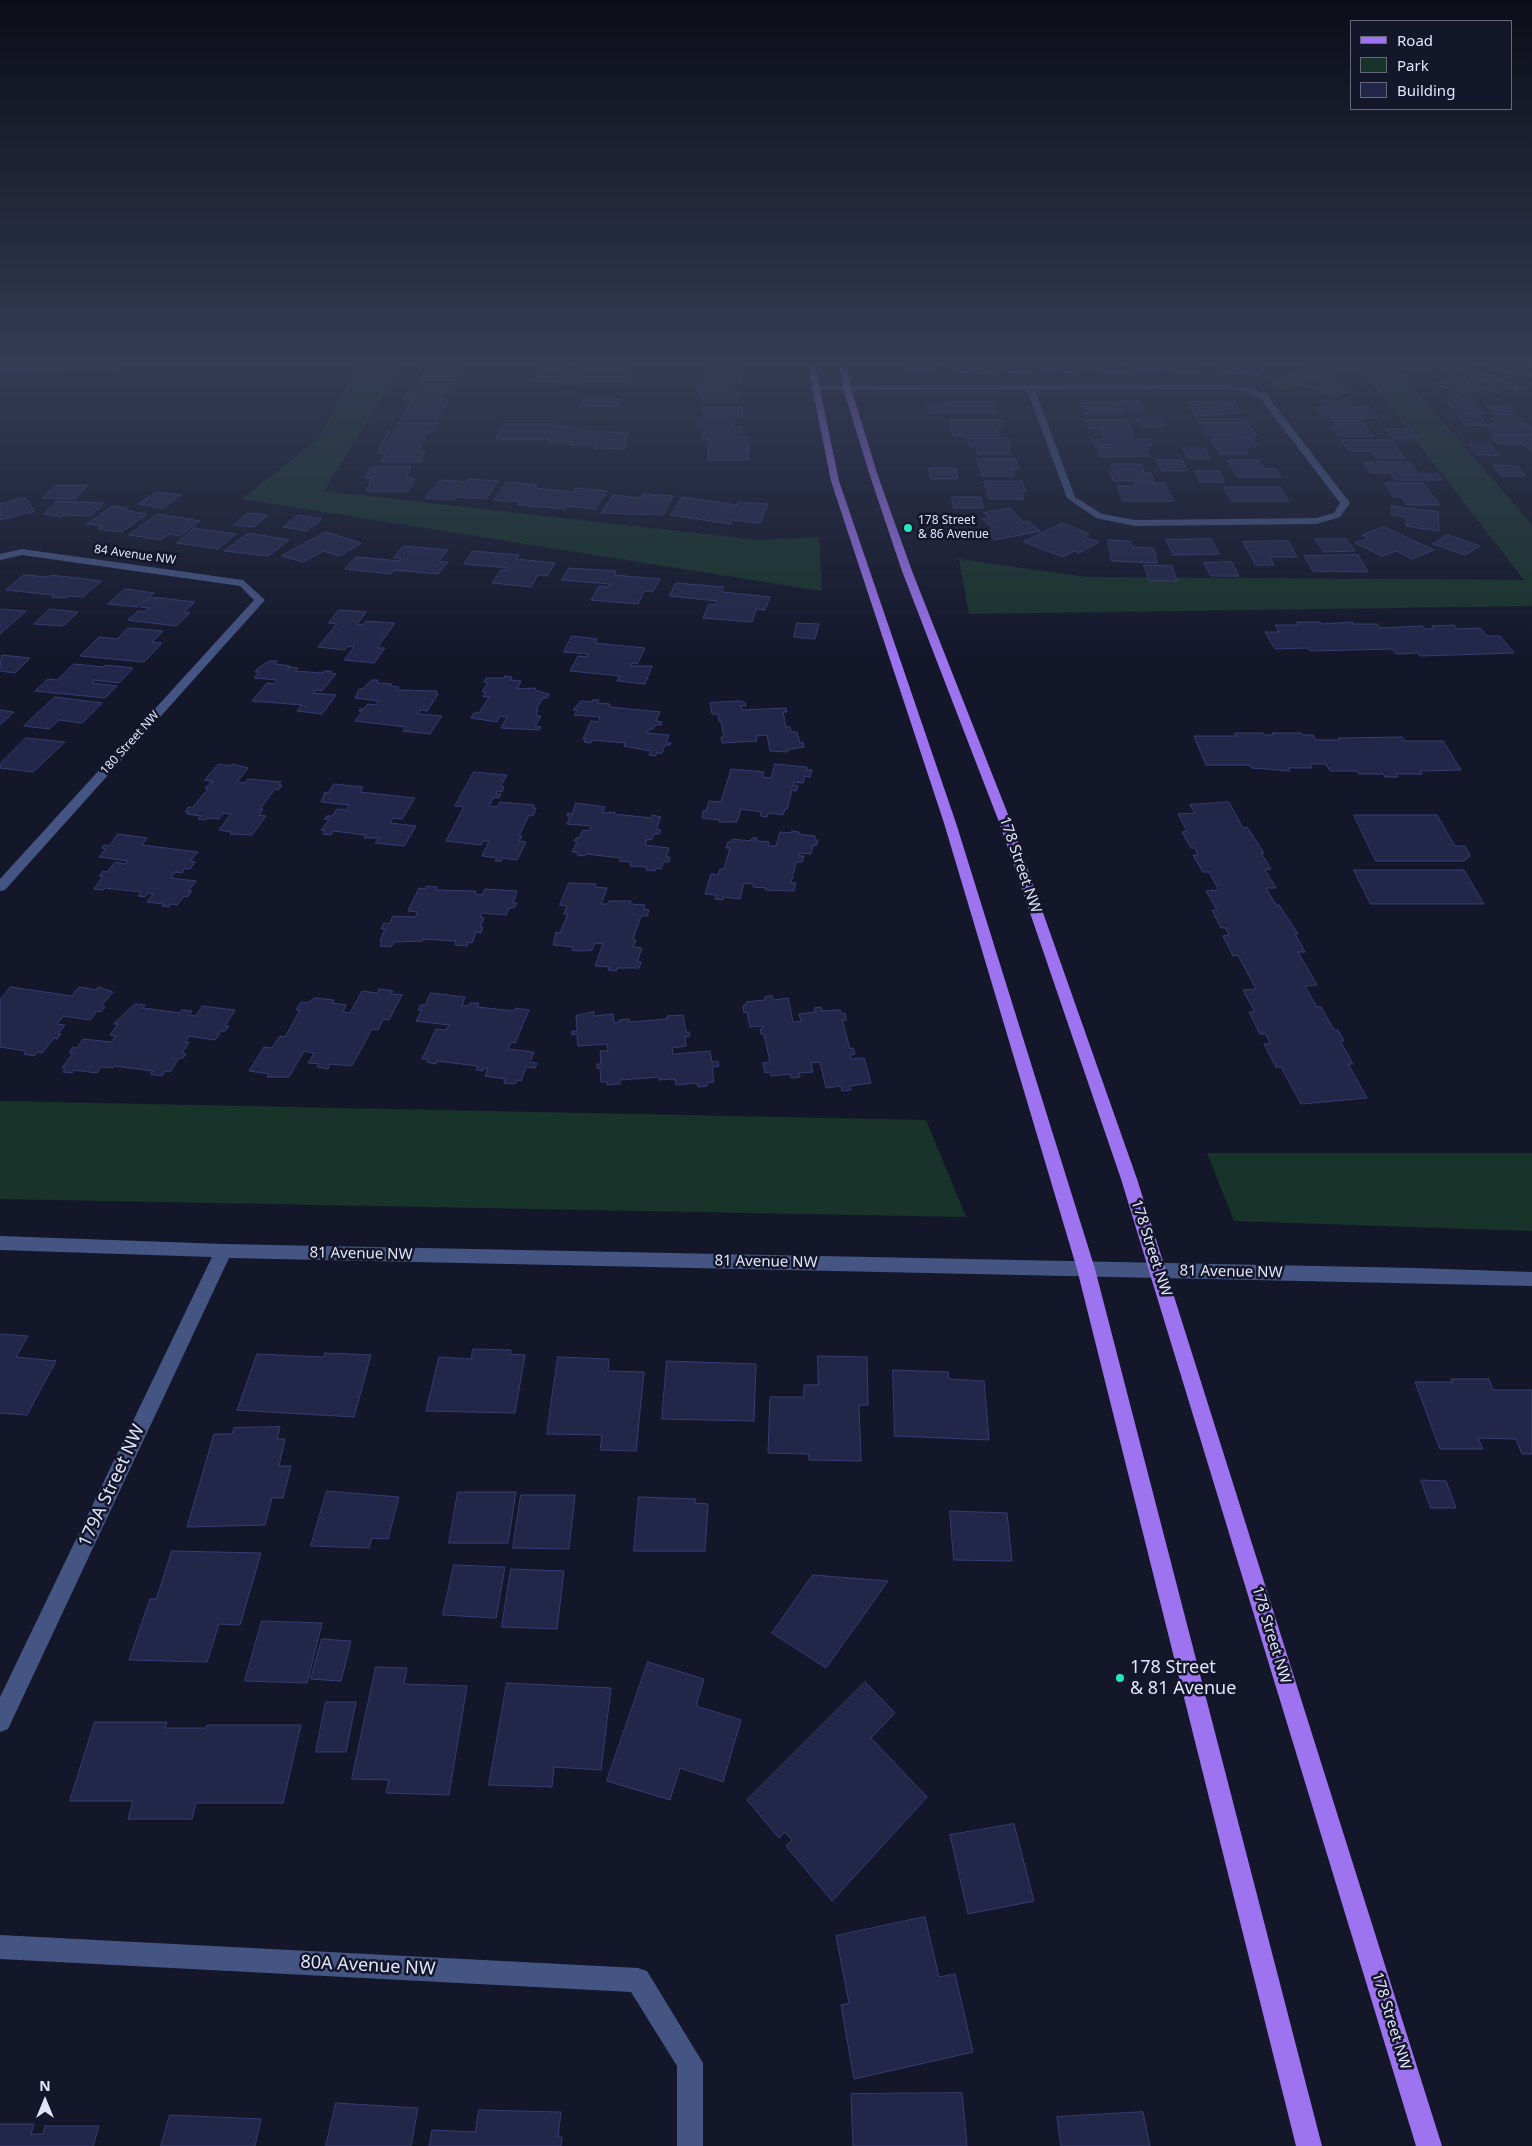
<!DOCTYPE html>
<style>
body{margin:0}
#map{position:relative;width:1532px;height:2146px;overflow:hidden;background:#14172a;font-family:"Noto Sans",sans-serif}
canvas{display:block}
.legend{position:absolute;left:1350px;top:20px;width:162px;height:90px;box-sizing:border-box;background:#14172a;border:1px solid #66697e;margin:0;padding:6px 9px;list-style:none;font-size:15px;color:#e1e5fc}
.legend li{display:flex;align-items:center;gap:10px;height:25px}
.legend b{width:25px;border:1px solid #66697e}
.north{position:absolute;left:20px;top:2076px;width:50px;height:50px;-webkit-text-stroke:4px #14172a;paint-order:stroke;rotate:0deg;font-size:14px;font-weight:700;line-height:20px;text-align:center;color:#e1e5fc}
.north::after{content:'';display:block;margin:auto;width:18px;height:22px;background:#e1e5fc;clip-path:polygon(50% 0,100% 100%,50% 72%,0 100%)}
</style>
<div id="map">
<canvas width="1532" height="2146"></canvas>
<ul class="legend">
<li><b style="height:6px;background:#9d73f0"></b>Road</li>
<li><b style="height:14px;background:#18342a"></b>Park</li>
<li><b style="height:14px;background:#222649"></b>Building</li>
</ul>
<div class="north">N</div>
</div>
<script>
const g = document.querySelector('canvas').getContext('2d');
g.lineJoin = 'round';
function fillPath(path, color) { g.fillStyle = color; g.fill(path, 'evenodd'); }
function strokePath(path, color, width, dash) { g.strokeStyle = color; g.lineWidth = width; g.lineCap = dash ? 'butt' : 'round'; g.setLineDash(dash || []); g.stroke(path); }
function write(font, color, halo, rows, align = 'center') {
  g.font = font + ' "Noto Sans",sans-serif'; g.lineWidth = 5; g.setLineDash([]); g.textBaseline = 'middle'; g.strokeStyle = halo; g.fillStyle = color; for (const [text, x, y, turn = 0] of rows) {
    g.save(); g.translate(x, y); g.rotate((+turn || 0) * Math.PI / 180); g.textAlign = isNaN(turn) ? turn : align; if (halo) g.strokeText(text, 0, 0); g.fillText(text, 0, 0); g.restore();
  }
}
fillPath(new Path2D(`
 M0,361H128L117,373L0,372Z
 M360,361H404L324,491L757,540L819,537L822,591L242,499L319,438Z
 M1320,361H1455L1528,388L1517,393L1442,370L1400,371L1532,525V606L969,614L959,559L1086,577L1524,580L1364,373L1335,371L1286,393L1268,382Z
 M0,1101L926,1120L966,1217L0,1199Z
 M1207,1153H1532V1231L1234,1221Z`), '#18342a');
const building = new Path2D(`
 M423,361H458L455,368H462L458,377H422L427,368H419Z
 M700,361H735V365H740L741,384H734L735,392H739V402H702V392H697V383L706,382L705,366H700Z
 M905,361H932L935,371H905Z
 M949,361H986L990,374L952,371Z
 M1037,361H1074L1079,373L1041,371Z
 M1078,361H1116L1124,373H1104L1101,366H1096L1099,372H1083Z
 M1129,361H1164L1170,372L1134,371Z
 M1170,361H1208L1211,366H1193L1197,373H1176Z
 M1224,361H1263L1262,376L1241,374L1243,368H1239L1237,374L1221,372Z
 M38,362L43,367L17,372L13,367Z
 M995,362H1028L1032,373L998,372Z
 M1515,364L1532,373V377L1518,379L1494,367Z
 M539,368H565L564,370H581V368H633L630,381H582L581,384H558L559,381H534Z
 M1452,375L1473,381L1466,385L1481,389L1471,395L1435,385Z
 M1319,376L1353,391L1332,396L1295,382Z
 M421,380H457L452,390H445L441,398L448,399L438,420H400L411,400H404L410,389H417Z
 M1483,380L1506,387L1497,393L1473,386Z
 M1444,398H1470L1484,414L1457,413Z
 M582,399H620L619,406L580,407Z
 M1119,401H1140L1145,411H1124Z
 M1226,401L1235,403L1242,413L1195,416L1187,402Z
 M1320,401H1349L1354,407H1370L1379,418H1324L1316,408L1325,407Z
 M948,402H993L997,413H930L927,404H949Z
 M1080,403H1120L1125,414H1085Z
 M1486,406H1509L1516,415L1493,414Z
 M704,407H742V418H734V427H742V437H749L748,460H708L709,439H702L703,428H697L698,417H703Z
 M1458,416H1480L1487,425L1467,426Z
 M1137,418H1160L1165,426L1142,427Z
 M1492,418H1521L1532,428V434H1494L1486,425H1493L1490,423H1496Z
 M1198,419H1245L1250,426H1234L1235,428H1252L1257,436H1208Z
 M950,420H1002L1004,426H996L999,436H953Z
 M1085,420H1127L1134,437H1104L1100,428H1088Z
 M1332,420H1361L1374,436H1338L1332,427H1338Z
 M400,423H438L433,432H427L418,452H425L421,462H381L385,453H378L388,431H396Z
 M502,424H556L555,426L576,427V430L627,433L624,449L594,448L595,445H570L571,442H548L549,439H496Z
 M1386,429H1411L1419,438L1394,439Z
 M1491,435H1532V452L1524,444H1498Z
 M968,438H1008L1010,454H977L975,446H970Z
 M1252,438L1257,446H1244L1249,454H1220L1211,439Z
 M1092,439H1149L1152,445H1145L1150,456L1101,457L1097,447H1114V445H1095Z
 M1341,440H1391L1405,458H1377L1371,451H1349Z
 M1468,444H1490L1499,455H1477Z
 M1183,448H1205L1210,458H1188Z
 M977,459H1016L1019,469H1012L1014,476H982Z
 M1157,460H1182L1187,471H1162Z
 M1228,460H1259L1264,469H1276L1281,477H1238Z
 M1363,462H1410L1419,474H1438L1443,480H1395L1390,473H1371Z
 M1111,464H1141L1144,473H1151L1154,481H1113L1110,472H1114Z
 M1493,465L1517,466L1526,476H1502Z
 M371,467H411L406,478H415L408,491H366L372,478H365Z
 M929,468H956L958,479H931Z
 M1195,471H1219L1225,482H1200Z
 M469,479L498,481L486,499L457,497L454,500L425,498L440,480L467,482Z
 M984,481H1022L1026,491H1021L1024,499H990Z
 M508,482L537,485L535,488L574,492L576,488L607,491L595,509L567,506L565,509L518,505L520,502L494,500Z
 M1135,483H1165L1173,501H1123L1117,486H1136Z
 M1385,483H1423L1440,505H1407L1401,497H1394Z
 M56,485H88L75,499L43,498Z
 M1224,487H1280L1289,501H1232Z
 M157,492L181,495L163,508L138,504Z
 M643,494L673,496L663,515L601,513L613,495L640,498Z
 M682,497L737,505L738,502L768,504L760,523L732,520L731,524L671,515Z
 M952,497H981L983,508H954Z
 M25,498L35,511L0,520V504Z
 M57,501L104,503L91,516L64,515L60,517L44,514Z
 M113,506L127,508L124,510L147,514L122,532L98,529L102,526L87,524Z
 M1392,506L1438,512L1439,531L1406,526V517L1392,515Z
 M1010,508L1023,522L1028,521L1040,531L995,540L985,531L994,529L982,519L990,518L984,513Z
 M248,513L268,515L254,527L234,525Z
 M158,514L200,521L180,536L169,534L161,540L129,535Z
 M299,515L322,519L307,531L283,527Z
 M1062,523L1089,534L1084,537L1099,542L1079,553L1074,551L1063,557L1024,542Z
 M1384,527L1434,550L1412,559L1396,551L1382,556L1355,543L1369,538L1362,535Z
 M195,528L236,534L218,549L177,543Z
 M326,532L361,543L339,556L324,551L303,562L282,556Z
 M249,533L289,540L268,556L224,551Z
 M1448,535L1480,546L1465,555L1433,544Z
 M1211,539L1219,554L1173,555L1166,540Z
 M1315,539H1346L1355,551L1324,552Z
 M1108,540L1130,541L1132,547L1154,548L1157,563L1112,561Z
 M1288,541L1297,557H1270L1274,565H1256L1243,542Z
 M404,546L448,550L439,561L448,562L438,574L394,570L391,574L345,569L356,557L399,561L401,558H394Z
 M473,551L519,555L516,559L555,563L547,576L538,575L531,587L492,583L501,570H508L509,568L464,564Z
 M1358,555L1368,572L1313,571L1304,556Z
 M1232,562L1239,576H1211L1204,563Z
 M1144,565L1172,566L1177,581H1150Z
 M569,568L616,571L614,575L660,579L653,592L644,591L638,604L591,600L599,586L608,587L610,584L562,580Z
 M24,575L48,577L51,575L101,581L83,597L68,596L65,598L52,597L54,595L6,590Z
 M676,583L724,587L722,592L770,597L765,610L756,609L752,622L703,618L709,604L716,605L717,601L670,596Z
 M125,589L154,593L137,607L108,604Z
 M150,598H162L195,602L184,612L190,613L176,626L128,620L138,611L145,612L149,608L141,607Z
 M0,609L26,611L0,634Z
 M50,609L78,612L63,626L34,624Z
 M339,610L366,612L357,624L363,625L366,621L395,623L377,648H385L374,663L344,660L354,647L348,646L345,650L318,647L337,624L329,623Z
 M1297,622H1320L1322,624L1353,622L1354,624H1377L1380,628L1422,626L1425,629H1434L1432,626L1454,625L1457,629L1480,628L1487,636H1500L1514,653L1420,656L1418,653L1396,654L1392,649L1310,651L1308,648L1275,649L1265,632H1279L1275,625H1298Z
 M797,623L819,624L815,639L794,637Z
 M128,628L163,631L152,642L162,643L144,662L80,656L99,637L117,639Z
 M572,636L597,639L595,643L645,648L637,664L632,663L631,666H652L645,684L617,681L620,676L570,671L578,656L587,657L588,654L564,652Z
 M2,655L30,658L15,673L0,671Z
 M270,661H277L275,664L290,666L287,670L290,667L298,668L295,671L322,673L324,671H332L330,673L336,674L322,691L315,690L313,693L336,695L322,714L297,711L302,705L252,701L267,683L274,684L277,680L254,678L259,672H255L257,669Z
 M74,664L103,667L105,665L133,668L119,683L95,680L92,683L117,686L105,698L35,691L48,679L57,680Z
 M505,676L512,677L511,680L521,681L517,689L536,688L534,690L549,694L547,698H543L536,710H538L536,715L541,716L535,726L541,727L539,730L501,728L507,717L500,716L497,722L471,718L474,713H479L489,697H483L486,692H482L488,683L484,682L486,678H504Z
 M372,680H378L376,683L392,684L390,686L399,687L397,690L437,691L436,694H438L427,711L420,710L418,714L442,716L430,734L403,731L406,727L355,721L362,712L359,711L360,709H363L368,704L376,705L379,701L355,698L359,689H362Z
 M55,697L102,703L82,723L59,720L49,729L24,726Z
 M593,700H599L597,703L610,704L609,707L660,712L656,721L662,722L661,725H655L653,729H649L647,733L669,735L666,742L671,743L670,745H665L662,753H657L655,756L649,755L651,751L624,746L625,743L592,740L591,743L584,742L586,739H583L591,721L598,722L600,717L574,715L577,711L573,710L581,701L592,702Z
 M741,701L745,703L746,706H741L742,710L786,708L787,712H783L786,727H790L791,732H797L800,743L803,742L804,747L787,750L788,752L770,751L767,735L756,736L757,741L722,743L721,737H724L721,721H719L718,714H712L710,703Z
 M0,710L14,712L0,725Z
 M1235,733H1263L1264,735H1273L1272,733H1301L1302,735H1313L1316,740H1340L1338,738L1402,737L1404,741H1443L1461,770L1420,771L1422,774H1396L1398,777H1385L1383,774H1359L1357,771H1330L1326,764H1310L1312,768H1288L1290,771L1252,768L1250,765H1206L1194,736H1236Z
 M26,738L65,742L33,772L0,768V764Z
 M219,764L231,766L232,764L248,768L237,782L245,783L248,779L281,782L279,785H282L278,790L275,789L260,809H263L259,815L266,816L252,835L230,834L231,832L219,830L231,814L223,813L219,819L207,818L206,820L198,819L201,816L187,814L189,812H185L188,807L192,808L208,789L205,788L210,783L214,782L205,780Z
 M775,764L807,767V770H812L810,777L805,776L803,783L794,782L793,785L798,786L796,791L792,790L787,809H785L783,815L768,813L767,817L761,816V812L741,809L737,822H719L720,820L702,818L703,811H706L709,801L721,802L731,769L764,772L762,777L771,778Z
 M474,772L507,775L501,786L504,787L502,792L497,791L496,794H501L499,798L494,797L489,806L497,807L500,802L534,805L533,808H536L533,816L529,815L519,836H522L519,841L526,842L517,860L502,858L501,861H495L497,858L482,856L489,841H483L481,845L446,841L464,807L455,806Z
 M334,784L363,787L360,792L415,798L402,819L393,818L390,823L416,826L404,846L375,843L379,838H364L366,835L333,831L331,835L323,834L325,831L321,830L329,820L324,819L327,816H332L337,809L346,810L349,805L321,802L325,792L328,793Z
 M1229,802L1243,828L1247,827L1264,853H1261L1271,869L1265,870L1276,888H1266L1276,905H1279L1298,934H1295L1305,952H1298L1317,985L1305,986L1317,1007H1321L1334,1030H1338L1344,1041H1340L1353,1064H1348L1367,1098L1301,1104L1281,1067H1276L1264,1044H1270L1266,1034H1260L1249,1012H1255L1243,990L1256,989L1238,955L1233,956L1223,936L1229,935L1225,928H1221L1212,910H1217L1206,891L1219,890L1209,872H1203L1193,855H1198L1195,848H1191L1182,832L1187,831L1178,814L1195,813L1190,805Z
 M576,803L605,807L602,813L615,812L614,814L651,818L652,815L661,817L656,829L661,830L659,834H654L651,840L647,839L645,845L669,848L666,857H670L669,862H664L661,869L656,868L655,871L646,870L647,867L630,866L631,862L619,861L621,858L586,854L585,856L577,855L578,852H572L577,842L574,841L576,838H579L583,830L589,831L591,826L567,824L570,816H567L568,813L572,814Z
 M1354,815H1437L1455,846H1465L1470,856L1464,861H1376Z
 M792,831L799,832L798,834L815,836V840H818L817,845H813L811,854L800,853L799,856H804L802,862H796L791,883H796L794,891L766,890V888L753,887L754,884L744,883L740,899L723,897V900L715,899L716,895L705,894L711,874L718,875L720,869H724L730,848H726L728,842H732V839L750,841L752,838H757L756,841L769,842L768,846H776L780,832L792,833Z
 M118,834L147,838L142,845L198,852L190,861L195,862L190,869L185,868L182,873L175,872L171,878L196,881L188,891H192L187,897L184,896L177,905L170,904L169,907L162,906L164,904L147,902L153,894L148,893L145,897L138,896L141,892L105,888L103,890L94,889L103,876H99L103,871L107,872L115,862L125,864L128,861L99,857L106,849L102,848L104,845L109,846Z
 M1354,870H1464L1484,904H1371Z
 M569,883L596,884L594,887L607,888L601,904H608L609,901H631L630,904L645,905L644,909L649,910L647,916H641L633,939L636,940L633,947L642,948L637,962H641L639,968H617L616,971L608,970L609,967L595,966L603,944L595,943L592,950L580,951L572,950L573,947L553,945L556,932L560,933L568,914H564L567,906L560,905Z
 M427,886L437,887L436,890L476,891L475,894L482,895L485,889L517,891L513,903H517L514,908H509L506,915L482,913L480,917L484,918L480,927H483L481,933L476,932L472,943L468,942L467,946L455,945L456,941L423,939L422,941L394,942L391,947L380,946L382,941H380L385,929H381L384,923L389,924L393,916L415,917L418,912L408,911L419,888L425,889Z
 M11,987L72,996L79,987L96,990L98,987L113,992L101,1006L105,1007L101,1012L97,1011L90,1020L63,1016L57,1024L65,1025L58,1034H61L57,1039L54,1038L42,1053L38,1052L34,1056L24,1054L26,1051L0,1047V1000Z
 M379,989L393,991L391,994L402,995L389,1020L383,1019L378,1030L372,1029L352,1066L330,1064L328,1069L317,1067L319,1064L308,1063L314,1053L304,1051L289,1077H267L269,1074L249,1071L264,1047L272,1048L280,1036L285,1037L300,1010H296L301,1002L307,1003L315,998L334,1000L332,1003L346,1005L343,1012L350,1013L362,991L377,993Z
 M431,993L465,997L462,1005L468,1006L470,1003H479L477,1007L514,1011L515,1008L529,1010L515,1043L511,1042L508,1049L534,1052L530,1062L537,1063L535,1068L526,1067L521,1081L517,1080L515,1084L504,1083L505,1079L485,1076L488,1068H484L483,1071L476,1070L478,1066L437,1061L436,1064L427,1062L428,1059H422L436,1029L446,1030L449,1025L416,1021L422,1010H418L421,1005H425Z
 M772,996L773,1000L788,998L793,1022L801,1021L799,1014L815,1012L814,1008L821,1007L822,1011L840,1010L841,1014L845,1013L846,1020H842L850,1049L853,1048L855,1054L850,1055L851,1059L864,1058L871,1083L850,1086L851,1090L842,1091L841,1086L826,1088L820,1062L811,1063L813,1072L799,1073L800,1077L791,1078L790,1074L771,1076L770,1072L765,1073L763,1063L770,1062L764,1034H761L760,1029H763V1026L750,1027L747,1012L744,1013L743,1006L746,1005V1002L765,1000V997Z
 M135,1004L145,1005L143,1008L180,1013L182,1010L192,1011L189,1015L196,1016L202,1006L235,1010L225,1026H229L225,1031H221L215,1040L189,1036L185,1042H189L182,1053L186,1054L183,1058H179L170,1072L165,1071L162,1076L150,1074L153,1071L114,1066L113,1068L101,1067L97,1073L74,1070L72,1073L63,1072L65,1069L62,1068L73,1053H69L73,1047L77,1048L83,1039L111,1042L116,1036L110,1035L118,1024H114Z
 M594,1012V1016L613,1014L614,1023L619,1022V1020L629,1019V1022L667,1019V1016L683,1015L686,1032H689L690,1036L685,1037L686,1046L672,1048L673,1054L710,1051L712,1062L718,1061L719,1066L712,1067L714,1082L707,1083V1086L698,1087L697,1083L676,1085L675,1079L659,1080V1077L620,1080V1084L607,1085V1082H601L600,1068H597V1064H601L600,1051H608L607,1044L578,1046L577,1034L572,1035V1031H577L576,1016Z
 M0,1334L28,1336L16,1357L56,1361L27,1415L0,1413Z
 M473,1349L511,1350L510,1354L525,1355L515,1413L426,1411L439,1357L471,1359Z
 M325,1353L371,1355L354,1417L237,1410L257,1354L324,1357Z
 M818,1356L867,1357L868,1405H859L861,1461L809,1460V1454L768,1453L770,1397H804V1385H818Z
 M558,1357L609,1359L608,1371L644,1372L636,1451L600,1450L602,1435L547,1434Z
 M667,1361L756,1364L754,1421L662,1419Z
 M893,1370L948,1372L949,1379L984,1381L989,1440L895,1436Z
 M1451,1379H1489L1493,1390H1532V1454H1522L1516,1439L1478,1438L1483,1449H1440L1415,1382H1453Z
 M280,1427L277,1439H285L279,1466H291L283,1498H272L265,1525L187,1527L214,1434H232L234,1428Z
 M1421,1480L1446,1481L1456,1508H1431Z
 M327,1491L399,1497L388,1539L372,1538L369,1548L311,1546Z
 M458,1492H516L508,1543H449Z
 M521,1495H575L569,1549L513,1548Z
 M639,1497L696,1499L695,1503L708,1504L705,1551H634Z
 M950,1511L1007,1513L1012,1561L954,1560Z
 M172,1551L261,1553L240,1625L219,1624L207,1662L129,1660L150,1599H156Z
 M454,1565L505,1567L496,1618L443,1615Z
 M511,1569L564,1571L557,1629L502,1627Z
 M813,1575L888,1581L826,1668L772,1633Z
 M262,1621L322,1623L307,1683L245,1681Z
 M322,1639L351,1641L341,1681L311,1679Z
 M648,1662L704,1679L696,1706L741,1720L723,1782L680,1768L670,1800L607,1781Z
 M376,1667L407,1668L404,1684L467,1686L449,1795L386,1793L389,1780L352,1779Z
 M865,1682L895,1713L871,1738L927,1797L832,1901L786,1846L792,1840L785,1832L779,1838L747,1800Z
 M507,1683L611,1688L601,1770L554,1767L552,1787L489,1785Z
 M326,1702H356L346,1752H316Z
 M95,1722H167L165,1728H206L207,1725H301L283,1803H196L192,1819H128L133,1801H70Z
 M1014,1824L1034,1901L968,1914L950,1835Z
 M925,1917L939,1977L955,1974L973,2052L854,2079L841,2005L849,2003L836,1936Z
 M962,2093L967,2146H853L851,2094Z
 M336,2103L418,2108L411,2146H326Z
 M479,2110L561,2112L558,2137H562L561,2146H429L432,2130L475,2132Z
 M1143,2112L1150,2146H1061L1057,2117Z
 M170,2115L261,2119L255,2146H161Z
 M0,2124H34L31,2134H43L45,2126H99L93,2146H0Z`);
fillPath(building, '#222649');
strokePath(building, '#373c73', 1);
fillPath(new Path2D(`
 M1030,385H1226L1246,387L1266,394L1350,503L1340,517L1316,524L1135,526L1096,518L1067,498L1027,390H814L810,388L814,386ZM1226,389L1245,391L1260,398L1340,503L1334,513L1316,518L1135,520L1102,514L1075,497L1035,390Z
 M22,549L243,580L265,600L5,890L0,891V879L254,600L240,586L22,555L0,560V554Z
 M0,1236L224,1244L1415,1268L1532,1272V1286L229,1258L8,1729L0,1732V1697L212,1257L0,1250Z
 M0,1935L638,1968L647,1971L703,2063V2146H677V2066L631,1992L0,1959Z`), '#445584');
fillPath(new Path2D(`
 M807,361H814L839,481L956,823L1095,1269L1322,2146H1296L1077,1269L944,823L831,481Z
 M839,361H846L851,388L878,476L912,571L1011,822L1137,1179L1442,2146H1416L1121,1179L999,822L902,571L870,476L843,388Z`), '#9d73f0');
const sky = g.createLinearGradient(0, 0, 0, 661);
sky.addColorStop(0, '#0b0d17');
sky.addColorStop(0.55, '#343c55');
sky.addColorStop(1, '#343c5500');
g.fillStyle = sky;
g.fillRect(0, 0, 1532, 661);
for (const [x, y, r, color] of [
 [908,528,5,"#21e8c1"],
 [1120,1678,5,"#21e8c1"]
]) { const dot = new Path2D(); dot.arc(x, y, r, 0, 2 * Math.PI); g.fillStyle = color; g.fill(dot); strokePath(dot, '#14172a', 2); }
write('12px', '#e1e5fc', '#14172a', [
 ["178 Street",918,521],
 ["& 86 Avenue",918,535]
], 'left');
write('12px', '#e1e5fc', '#14172a', [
 ["84 Avenue NW",135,555,8],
 ["180 Street NW",130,743,-48]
]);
write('15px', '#e1e5fc', '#14172a', [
 ["178 Street NW",1020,865,71],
 ["178 Street NW",1151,1248,72],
 ["81 Avenue NW",361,1254,1],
 ["81 Avenue NW",766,1262,1],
 ["81 Avenue NW",1231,1272,1],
 ["178 Street NW",1271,1635,73],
 ["178 Street NW",1391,2021,73]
]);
write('18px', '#e1e5fc', '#14172a', [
 ["179A Street NW",112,1486,-65],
 ["80A Avenue NW",368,1966,3]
]);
write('18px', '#e1e5fc', '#14172a', [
 ["178 Street",1130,1668],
 ["& 81 Avenue",1130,1689]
], 'left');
</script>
